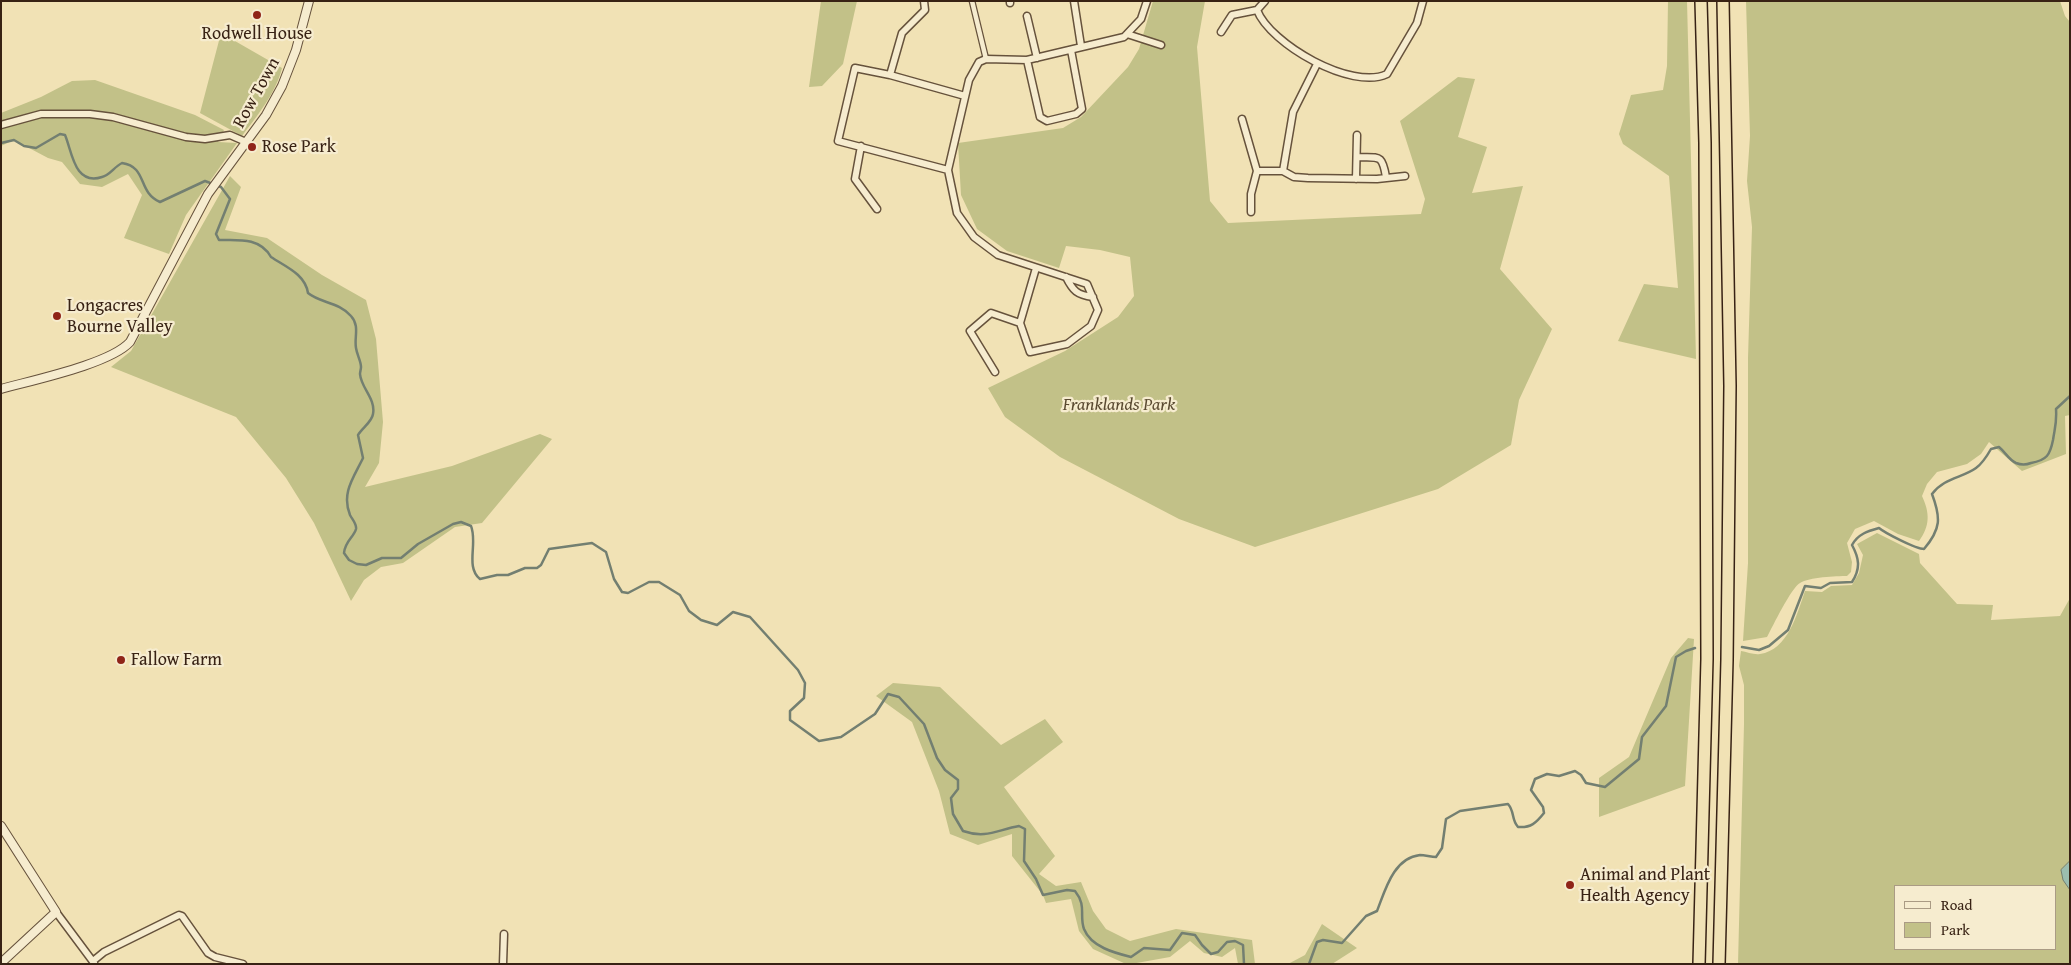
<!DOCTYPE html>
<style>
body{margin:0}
#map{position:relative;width:2071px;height:965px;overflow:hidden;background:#f1e2b5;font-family:"Gentium Book Plus",serif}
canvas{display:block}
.frame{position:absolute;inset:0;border:2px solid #382214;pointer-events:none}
.legend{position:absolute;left:1894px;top:885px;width:162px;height:65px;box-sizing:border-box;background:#f6eccf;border:1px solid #aa9b84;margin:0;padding:6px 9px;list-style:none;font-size:15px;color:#382214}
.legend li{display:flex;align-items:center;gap:10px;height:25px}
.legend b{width:25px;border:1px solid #aa9b84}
</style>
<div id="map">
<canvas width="2071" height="965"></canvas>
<div class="frame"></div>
<ul class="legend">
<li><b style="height:6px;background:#f6eccf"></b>Road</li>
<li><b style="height:14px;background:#c2c188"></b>Park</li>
</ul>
</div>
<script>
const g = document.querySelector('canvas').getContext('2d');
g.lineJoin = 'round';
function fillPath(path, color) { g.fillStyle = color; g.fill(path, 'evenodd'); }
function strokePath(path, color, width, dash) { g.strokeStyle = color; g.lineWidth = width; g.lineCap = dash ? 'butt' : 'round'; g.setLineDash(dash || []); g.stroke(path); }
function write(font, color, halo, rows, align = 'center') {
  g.font = font + ' "Gentium Book Plus",serif'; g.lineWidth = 4.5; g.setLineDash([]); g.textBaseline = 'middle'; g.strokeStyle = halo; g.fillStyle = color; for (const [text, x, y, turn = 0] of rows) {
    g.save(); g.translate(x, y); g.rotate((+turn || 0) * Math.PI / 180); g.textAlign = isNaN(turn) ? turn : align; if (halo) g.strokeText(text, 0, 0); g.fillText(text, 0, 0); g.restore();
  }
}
fillPath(new Path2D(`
 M821,1H857L843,64L822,86L809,87Z
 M1153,1H1205L1197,47L1210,201L1228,223L1421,214L1425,199L1400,121L1458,77L1475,79L1458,137L1487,147L1472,193L1523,186L1500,269L1552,329L1519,400L1511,445L1438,489L1255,547L1179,519L1060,457L1005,417L988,388L1065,351L1118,317L1134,296L1130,257L1100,250L1066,246L1059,268L1007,251L977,229L961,195L958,143L1063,128L1081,117L1128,67L1139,49Z
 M1668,1H1687L1696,359L1618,341L1644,284L1678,288L1669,176L1623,144L1619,134L1631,95L1663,90L1667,66Z
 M1746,1H2060L2065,16L2070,22V415L2065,416L2066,454L2022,471L1989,442L1981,454L1967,464L1937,472L1927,484L1922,496C1930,513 1930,526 1919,541L1898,534L1874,521L1855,529L1847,543L1852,562L1851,572L1847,576C1836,576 1809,577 1800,583C1791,588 1773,626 1767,637L1743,641L1748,563V358L1752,227L1747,181L1750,136Z
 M221,33L282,68C276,93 257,116 242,136L200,113Z
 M95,80L195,115L224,130L218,142L237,143L186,215L169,254L124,238L142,195L128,174L102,187L80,184L62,162L48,158L14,140L1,146V113L41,97L72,81Z
 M230,176L241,187L225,230L267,238L322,275L366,300L376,339L383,422L379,463L365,487L452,466L540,434L552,439L482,523L455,527L403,563L381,567L364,580L351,601L314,523L286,478L236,417L111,367L131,351Z
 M1877,533L1919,554L1920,563L1957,604L1993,605L1991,620L2060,616L2070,598V964H1738L1744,724V685L1739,666L1741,651C1747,652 1754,655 1760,654C1788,650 1797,614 1805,591L1822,592L1831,586L1852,585L1859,573L1863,555L1857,544ZM1895,886H2055V949H1895Z
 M1688,638L1694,639L1685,786L1599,817V778L1629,757L1671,658Z
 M893,683L940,687L1001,745L1045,719L1063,742L1004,787L1055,856L1039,874L1056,886L1081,882L1093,911L1106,929L1130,941L1176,929L1252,940L1255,964H1238L1235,948L1222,957L1204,953L1190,941L1170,957L1131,964H1126L1093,949L1079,931L1071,899L1046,903L1043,895L1012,856V834L978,845L950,834L939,791L912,722L876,696Z
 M1322,924L1357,948L1332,964H1288L1305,955Z`), '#c2c188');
const water = new Path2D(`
 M2070,861V890L2063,880L2061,870Z`);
fillPath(water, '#9bbdaf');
strokePath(water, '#737f71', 1);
strokePath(new Path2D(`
 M1,143L14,140L24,146L36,148L60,134L65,135C72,151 74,186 102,177C110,175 114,167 122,163C148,167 137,192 160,202L205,181L221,187L230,199L216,234L219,240C238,240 260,237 271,257C286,267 305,274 308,293C320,303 339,302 351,316C360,326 354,337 356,348C357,355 361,361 361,367C361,369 360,372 360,374C361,388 376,399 373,414C372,422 362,428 358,435L363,458C354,477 341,493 350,515C352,519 357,524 356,529C354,537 345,541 344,553L349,560L357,564L366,565L382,558H401L418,544L453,524L461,522L471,526C478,543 465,567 480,579L497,575H508L525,568H537L541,565L549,549L592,543L606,552L614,579L622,592L628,593L649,582H659L680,595L689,611L701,620L717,625L733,612L750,617L798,670L805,683L804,698L790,711V720L819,741L841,737L875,714L888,694L899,697L924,724L937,758L945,770L958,780V789L951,798L953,814L963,831C986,839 997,830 1019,826L1025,829L1024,861L1036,879L1043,895L1067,890L1075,891C1087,906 1079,915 1084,929C1091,947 1115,953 1131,957L1144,948L1170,950L1182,933L1195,935L1202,945L1211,954L1218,952L1227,942L1235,941L1243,945L1244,964
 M1742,647L1759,650L1769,646L1788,630L1805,586L1821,588L1830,583L1852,582C1861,568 1859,558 1852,545C1858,534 1868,531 1879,528C1885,533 1916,549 1924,549C1941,529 1941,518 1932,494C1944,478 1962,478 1976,468C1983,463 1987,456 1991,449L1999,447C2005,452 2009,460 2016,463C2021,465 2026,465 2031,463C2047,460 2050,455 2053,440C2055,427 2057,422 2056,409L2070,396
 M1309,964L1317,942L1323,940L1342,943L1366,916L1377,911C1385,891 1393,858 1420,855C1425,855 1431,857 1436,857L1442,848L1446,819L1460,811L1508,804C1515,812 1511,819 1518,827C1531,828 1536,823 1544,813L1543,807L1531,790L1535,779L1547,774L1559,776L1575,771L1581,775L1586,783L1605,787L1639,759L1642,737L1666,706L1676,657L1686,651L1695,648`), '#737f71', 2.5);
const pedestrian = new Path2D(`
 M972,1L986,59`);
const minor = new Path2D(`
 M1010,1V3
 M1074,1L1081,46
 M1257,10C1270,44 1352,91 1387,74L1417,23L1423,1
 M1027,16L1037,58
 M1221,32L1232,15L1257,10L1265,1
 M1127,34L1161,45
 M1027,60L1040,117L1047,121L1076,114L1082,109L1071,50
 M890,75L902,33L925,10L924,1
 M1242,119L1257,171H1283L1294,177L1308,178L1377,179L1405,176
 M1,125L41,114H90L113,117L186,137L205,139L230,135L246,142
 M861,146L855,179L877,209
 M1357,157C1379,158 1382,153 1386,177
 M948,170L838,141L855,68L890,75L965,96
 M1283,171L1293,112L1317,64
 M1356,179L1357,135
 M1251,212V194L1257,171
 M1036,268L1020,323L1030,352L1067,344L1091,326L1098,310L1087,284L998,255L974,237L957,213L948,170L969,80L979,62L986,59L1027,60L1124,37L1141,19L1147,1
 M1066,277C1073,291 1077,295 1093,297
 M995,372L970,331L991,313L1020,323
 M56,912L94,963
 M93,961L104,952L179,915L182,916L208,953L215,957L243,964
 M503,964L504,934`);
const tertiary = new Path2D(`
 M1,389C33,380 110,364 130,342L208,194L266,115L282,86L296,50L309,1
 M1,826L56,912L1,963`);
const motorway = new Path2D(`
 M1699,964L1707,659L1705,143L1701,1
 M1719,964L1727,660L1730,386L1723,1`);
strokePath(pedestrian, '#66523c', 7);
strokePath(minor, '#66523c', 9);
strokePath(tertiary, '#66523c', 10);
strokePath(motorway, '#382214', 14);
strokePath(pedestrian, '#f6eccf', 4.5);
strokePath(minor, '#f6eccf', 6);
strokePath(tertiary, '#f6eccf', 8);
strokePath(motorway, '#f1e2b5', 11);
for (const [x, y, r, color] of [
 [257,15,5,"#8f2418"],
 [252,147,5,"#8f2418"],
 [57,316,5,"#8f2418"],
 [121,660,5,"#8f2418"],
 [1570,885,5,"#8f2418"]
]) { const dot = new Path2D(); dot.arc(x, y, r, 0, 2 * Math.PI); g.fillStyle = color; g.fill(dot); strokePath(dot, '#f6eccf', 2); }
write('18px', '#382214', '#f6eccf', [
 ["Rodwell House",257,34,"center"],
 ["Rose Park",262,147],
 ["Longacres",67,306],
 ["Bourne Valley",67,327],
 ["Fallow Farm",131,660],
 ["Animal and Plant",1580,875],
 ["Health Agency",1580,896]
], 'left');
write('18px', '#382214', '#f6eccf', [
 ["Row Town",257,93,-61]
]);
write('italic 18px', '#5a4a31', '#f6eccf', [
 ["Franklands Park",1119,405]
]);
</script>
